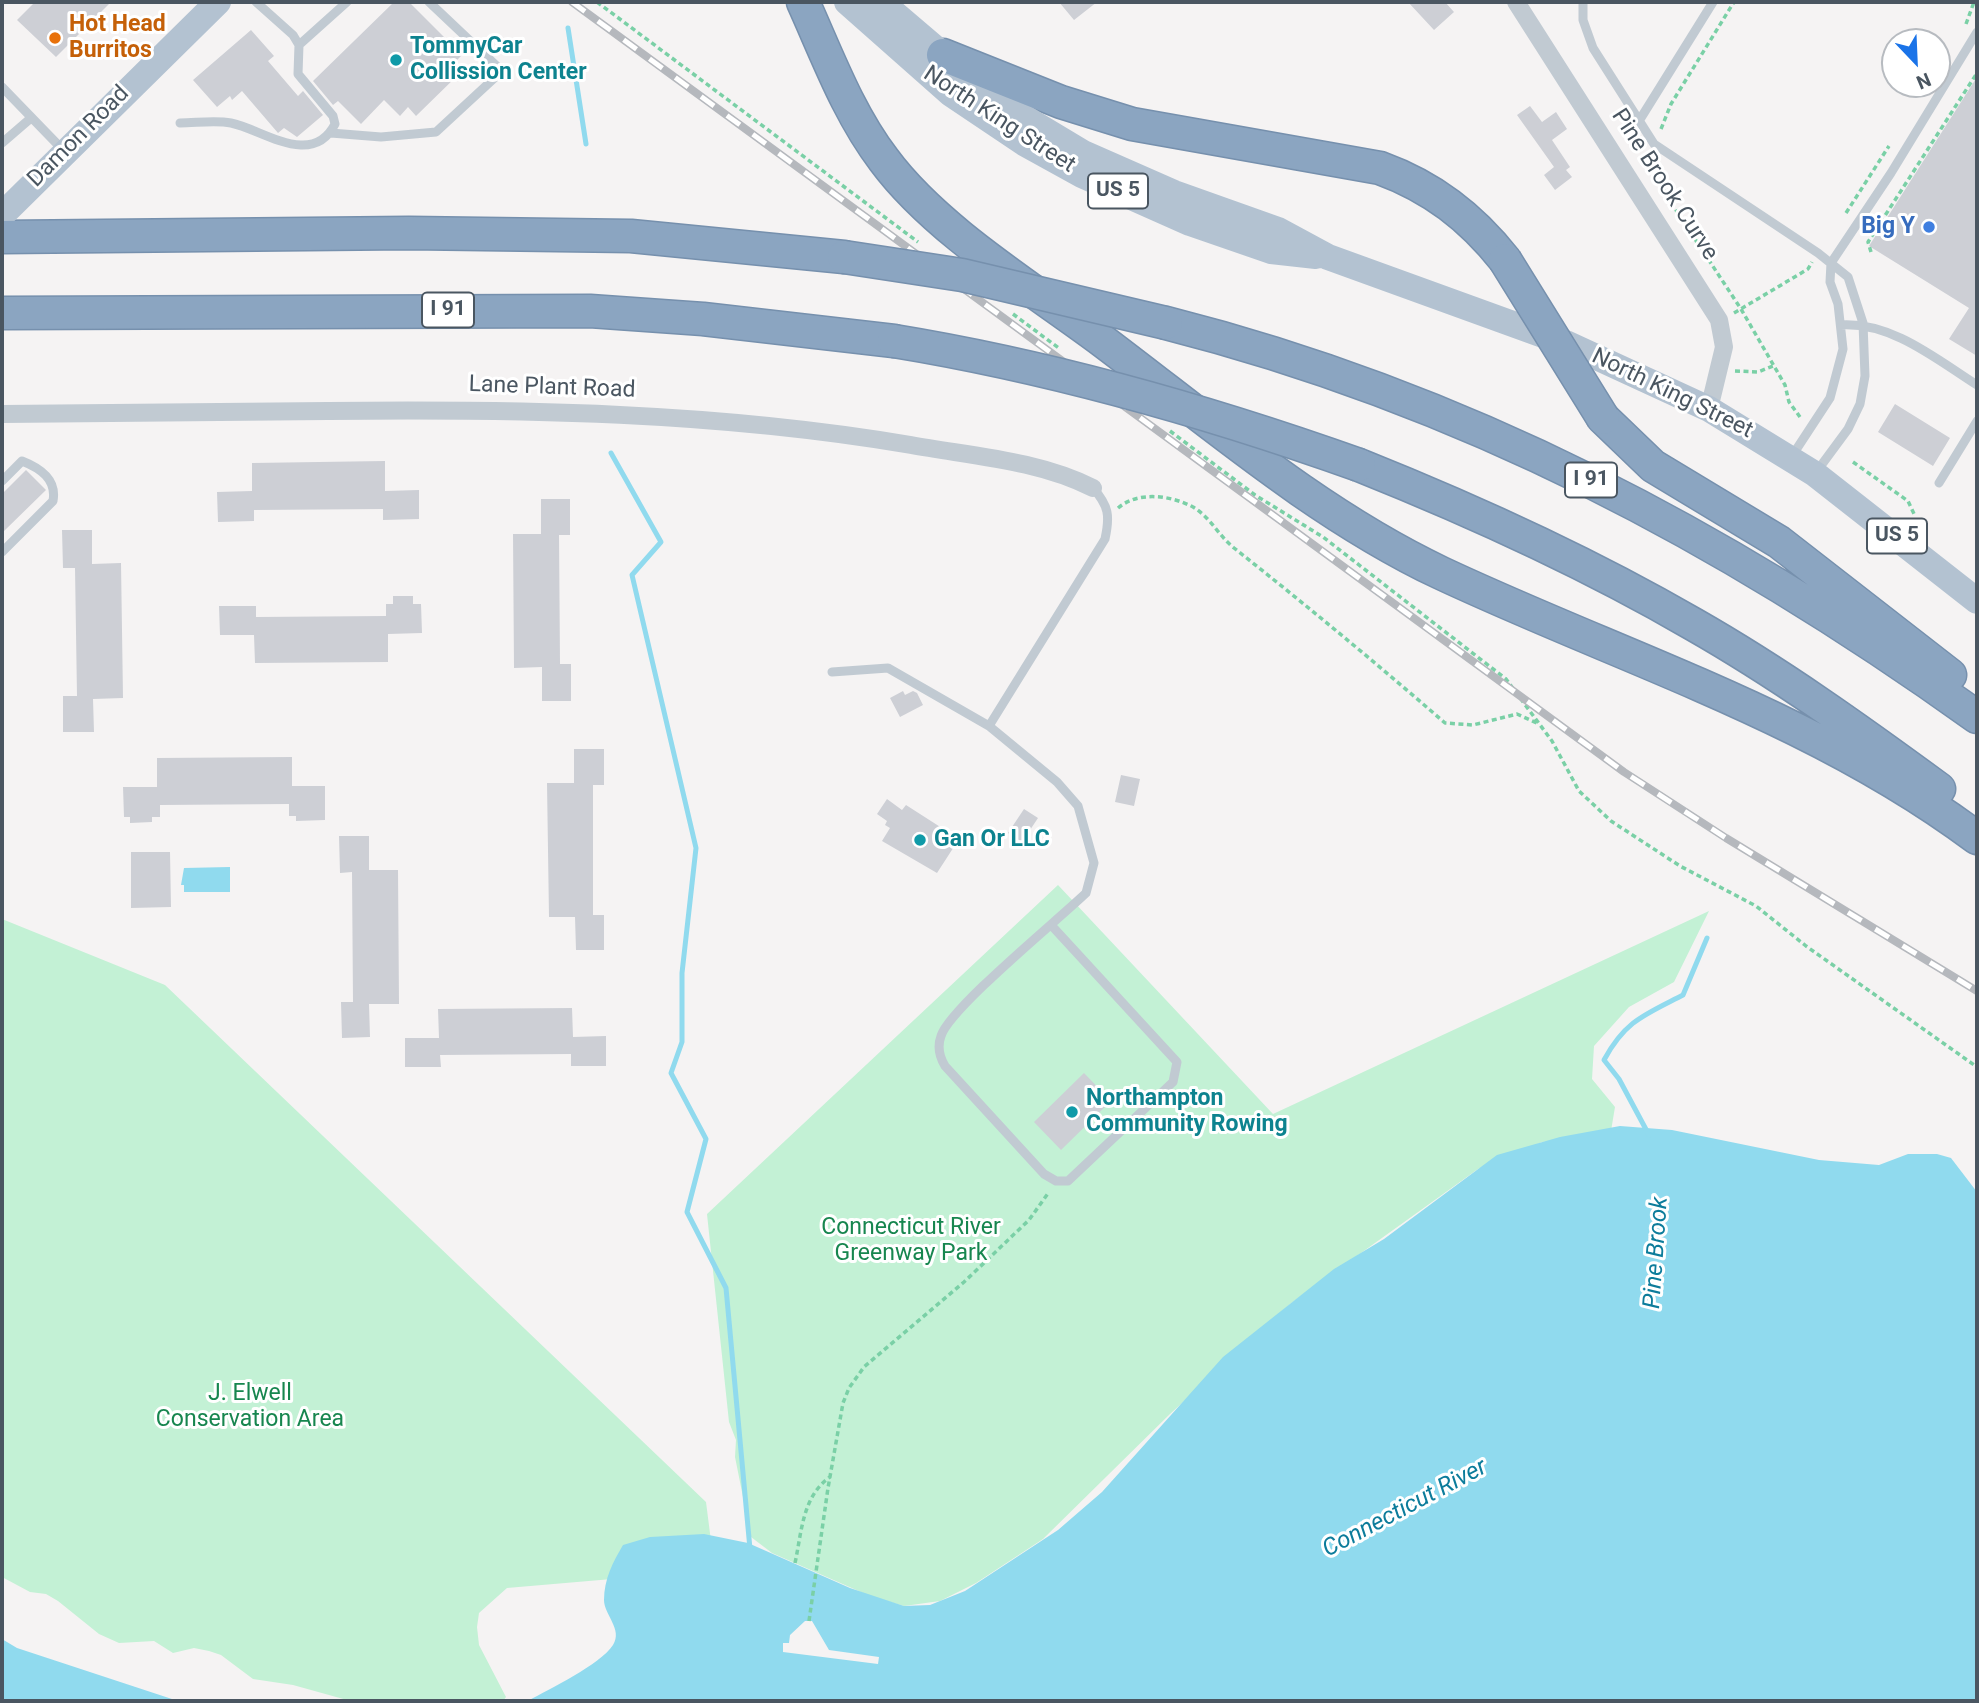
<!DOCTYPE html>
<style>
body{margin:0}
#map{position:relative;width:1979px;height:1703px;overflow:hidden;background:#f5f3f3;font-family:Roboto,sans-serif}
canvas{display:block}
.frame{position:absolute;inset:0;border:4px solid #4a5661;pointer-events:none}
.north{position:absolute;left:1881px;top:28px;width:70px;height:70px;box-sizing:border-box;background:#fff;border:2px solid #b7bbc0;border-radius:50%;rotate:157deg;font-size:19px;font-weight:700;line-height:28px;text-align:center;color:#4a5661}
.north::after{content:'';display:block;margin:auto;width:24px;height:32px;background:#1a73e8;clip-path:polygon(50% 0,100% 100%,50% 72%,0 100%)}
</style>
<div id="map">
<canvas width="1979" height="1703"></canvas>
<div class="frame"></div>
<div class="north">N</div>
</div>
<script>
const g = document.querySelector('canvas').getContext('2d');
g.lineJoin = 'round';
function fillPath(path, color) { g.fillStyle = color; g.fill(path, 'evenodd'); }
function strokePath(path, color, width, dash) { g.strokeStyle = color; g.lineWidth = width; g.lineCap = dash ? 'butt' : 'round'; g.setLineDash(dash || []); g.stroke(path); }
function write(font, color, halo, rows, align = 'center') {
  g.font = font + ' Roboto,sans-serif'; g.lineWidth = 6; g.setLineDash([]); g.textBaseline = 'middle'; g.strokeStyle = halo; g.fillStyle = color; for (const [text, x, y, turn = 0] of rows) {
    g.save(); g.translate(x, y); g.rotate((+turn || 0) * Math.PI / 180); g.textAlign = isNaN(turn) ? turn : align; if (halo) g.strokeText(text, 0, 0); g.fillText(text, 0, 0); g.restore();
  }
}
fillPath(new Path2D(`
 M1058,885L1273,1114L1709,911L1674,982L1629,1007L1594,1046L1592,1079L1615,1107L1610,1137L1542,1142L1478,1169L1290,1304L1170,1414L1043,1539L976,1583L940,1601L904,1606L870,1596L772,1553L751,1537L735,1457L736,1440L729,1422L707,1214Z
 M2,919L165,985L706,1502L717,1588L612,1579L507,1588L479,1613L477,1627L479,1645L506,1697L503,1701L347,1700L293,1685L253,1679L221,1655L209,1651L194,1648L173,1653L154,1641L119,1643L99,1634L58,1601L46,1594L30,1592L2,1577Z`), '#c3f1d5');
fillPath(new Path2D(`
 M230,867V892H184V885H181L184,868Z
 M1620,1126L1672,1130L1819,1160L1879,1165L1908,1154H1937L1951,1158L1977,1192V1701H528C549,1689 600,1665 613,1645C623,1629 604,1615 604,1600C604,1579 613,1562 623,1545L650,1537L704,1534L748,1543L850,1588L904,1606L930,1605L965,1591L1058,1530L1102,1492L1223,1357L1334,1269L1384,1239L1497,1155L1560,1137Z
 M2,1639L17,1648L178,1701H2Z`), '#90daee');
fillPath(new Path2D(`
 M805,1621H812L829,1650L879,1657L878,1664L783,1652V1643H789L790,1635Z`), '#f5f3f3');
strokePath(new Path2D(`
 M568,28L586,144
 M611,453L661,542L632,575L696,848L682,973V1042L671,1073L706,1139L687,1212L726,1288L750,1549
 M1649,1135L1619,1079L1604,1060C1625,1021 1644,1015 1683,995L1707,938`), '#90daee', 5);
fillPath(new Path2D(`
 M35,2H111L56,57L17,20Z
 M394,2H409L462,55L452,65L460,73L416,116L408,107L400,116L384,100L361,124L338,101L333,105L313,81Z
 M1059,2H1097L1074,20Z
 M1408,2H1445L1454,12L1434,30Z
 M251,30L274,56L268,61L298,96L303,91L323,115L297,137L284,128L278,133L242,91L232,100L230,96L217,107L193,80Z
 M1977,77V356L1949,339L1969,308L1869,246Z
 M1530,106L1542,122L1556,112L1567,129L1552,140L1570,167L1566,170L1572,177L1555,190L1544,175L1554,167L1517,115Z
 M1895,404L1950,438L1933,466L1878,432Z
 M385,461V491L419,490V519L383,520V509L254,510V521L218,522L217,492L252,491V463Z
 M26,470L46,490L2,533V494Z
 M541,499H570V535H559L560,664H571V701H542V667L514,668L513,534H541Z
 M62,530H92V564L121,563L123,698L93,699L94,732H63V696H77L75,568H63Z
 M393,596H413V604H421L422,633L388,634V662L255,663L254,635H220L219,606H256V617L386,616V604H393Z
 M903,691L905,695L913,691L917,693L923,705L900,717L890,698Z
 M574,749H604V785H593V915H604V950H576L575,917H549L547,783H574Z
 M292,757V786H325V820L296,821V816H289V804L160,805V817H152V822L130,823V817H124L123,787H157V758Z
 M1121,775L1140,779L1134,806L1115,802Z
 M887,799L902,810L906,805L959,839L937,873L882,841L890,828L885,825L887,821L877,814Z
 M1024,809L1038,818L1022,842L1008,833Z
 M339,836H369V870H398L399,1004H369L370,1037L342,1038L341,1002H353L352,872L340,873Z
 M131,852H170L171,907L131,908Z
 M572,1008L573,1037L606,1036V1066H571V1054L440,1055L441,1067H405V1038H439L438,1009Z
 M1084,1073L1111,1101L1061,1150L1034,1122Z`), '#cdcfd5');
const motorway = new Path2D(`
 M803,2C827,55 848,113 884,160C935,229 1030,287 1100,339C1208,420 1318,515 1441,573C1622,658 1815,717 1977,838
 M943,55L1061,102L1132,124L1380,168C1432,187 1471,217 1505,260
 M2,237L409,233L631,236L844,257
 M2,313L590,311L703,319L894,341
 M1166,323C1466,399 1727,538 1977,717
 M1603,418L1653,466L1779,542L1950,675
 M1359,465C1474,511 1586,562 1693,624C1779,673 1860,731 1939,789`);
strokePath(motorway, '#7690ad', 35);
strokePath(new Path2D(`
 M597,2L918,242
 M1966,24L1974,2
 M1661,129L1671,104L1734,2
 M1648,157L1668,198L1741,309L1785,385L1789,402L1800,417
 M1846,213L1889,146
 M1871,252L1868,242L1977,73
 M1734,313L1808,269L1812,262
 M1013,314L1060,349
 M1735,371L1758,372L1773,366
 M1170,431L1255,495L1323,537L1506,679L1552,741L1579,791L1611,821L1680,866L1756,906L1806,946L1977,1067
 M1853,462L1908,501L1915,516
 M1118,508C1138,491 1170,495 1193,507C1210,517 1219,536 1234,548C1306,605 1376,663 1445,723L1473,725L1517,714L1539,724
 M795,1563C802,1531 802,1497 830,1477
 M809,1621L828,1488L843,1403L849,1388L864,1367L964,1282L1029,1220L1049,1192`), '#7ad0a6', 3.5, [5, 3.5]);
strokePath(new Path2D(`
 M1583,2V20L1593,48L1654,144L1818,253L1848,277L1863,323L1865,376L1860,404L1848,429L1817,471
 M299,45L347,2
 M2,87L63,150
 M1639,121L1713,2
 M180,123C196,123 215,120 231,123C262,129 312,169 335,124L333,116L298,74L299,45L293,35L256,2
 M331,133L381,137L436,132L502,71L429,2
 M2,143L31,118
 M1841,325C1892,322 1936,359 1977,385
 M1792,456L1830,398L1843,349L1838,304L1830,282L1831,263L1891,173L1977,32
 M2,481L22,461C40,468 57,479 53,501L2,552
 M1939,483L1977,421
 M832,672L888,668L989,726
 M1052,926L1177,1062L1173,1082L1068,1181H1056L1044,1174L945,1066C939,1056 937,1047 941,1036C950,1008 1058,920 1086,893L1094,863L1078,806L1057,782L989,726L1105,539C1110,516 1109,506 1093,488`), '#c1cad2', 9);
strokePath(new Path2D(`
 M1516,2L1719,320L1724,347L1709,409
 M2,414C110,412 219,411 328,411C523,409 717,412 911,445C971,456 1038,460 1093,488`), '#c1cad2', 18);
strokePath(new Path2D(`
 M847,2L951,94L1024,143L1082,175L1190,223L1271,251L1316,256
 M881,2L943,55L1028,120L1083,153L1174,193L1278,230L1328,257L1568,344L1709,409L1815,474L1977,601
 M2,215L218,2`), '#b3c2d1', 26);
strokePath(motorway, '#8ba5c1', 32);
const rail = new Path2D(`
 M572,2L1624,772L1726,838L1977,991`);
strokePath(rail, '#b5b8bd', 8);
strokePath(rail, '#fff', 5, [16]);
const motorwayBridge = new Path2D(`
 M844,257L962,275L1166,323
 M1505,260L1603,418
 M894,341C1053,367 1207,411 1359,465`);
strokePath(motorwayBridge, '#7690ad', 35, []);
strokePath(motorwayBridge, '#8ba5c1', 32);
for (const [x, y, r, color] of [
 [55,38,7,"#e8710a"],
 [396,60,7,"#0f9aa8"],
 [1929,227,7,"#3f7fe0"],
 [920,840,7,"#0f9aa8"],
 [1072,1112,7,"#0f9aa8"]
]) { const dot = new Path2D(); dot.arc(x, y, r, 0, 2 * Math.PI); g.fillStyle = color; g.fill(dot); strokePath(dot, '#fff', 2.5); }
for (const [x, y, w] of [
 [1118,191,60],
 [448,310,52],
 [1591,480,52],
 [1897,536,60]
]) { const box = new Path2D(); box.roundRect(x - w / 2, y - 17.5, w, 35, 5); g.fillStyle = '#fff'; g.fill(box); strokePath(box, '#4a5661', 2); }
write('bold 21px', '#4a5661', null, [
 ["US 5",1118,191],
 ["I 91",448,310],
 ["I 91",1591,480],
 ["US 5",1897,536]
]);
write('bold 23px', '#c56008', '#fff', [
 ["Hot Head",69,25],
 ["Burritos",69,51]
], 'left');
write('bold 23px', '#0d838f', '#fff', [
 ["TommyCar",410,47],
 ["Collission Center",410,73],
 ["Gan Or LLC",934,840],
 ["Northampton",1086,1099],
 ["Community Rowing",1086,1125]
], 'left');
write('23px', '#4a5661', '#fff', [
 ["North King Street",999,120,33],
 ["Damon Road",79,137,-45],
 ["Pine Brook Curve",1664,185,57],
 ["Lane Plant Road",552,388,2],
 ["North King Street",1672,394,26]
]);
write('bold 23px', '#366cbe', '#fff', [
 ["Big Y",1915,227]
], 'right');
write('23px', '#17864f', '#fff', [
 ["Connecticut River",911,1228],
 ["Greenway Park",911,1254],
 ["J. Elwell",250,1394],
 ["Conservation Area",250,1420]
]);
write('italic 24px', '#0c7c9b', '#fff', [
 ["Pine Brook",1657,1253,-86],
 ["Connecticut River",1405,1509,-28]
]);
</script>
